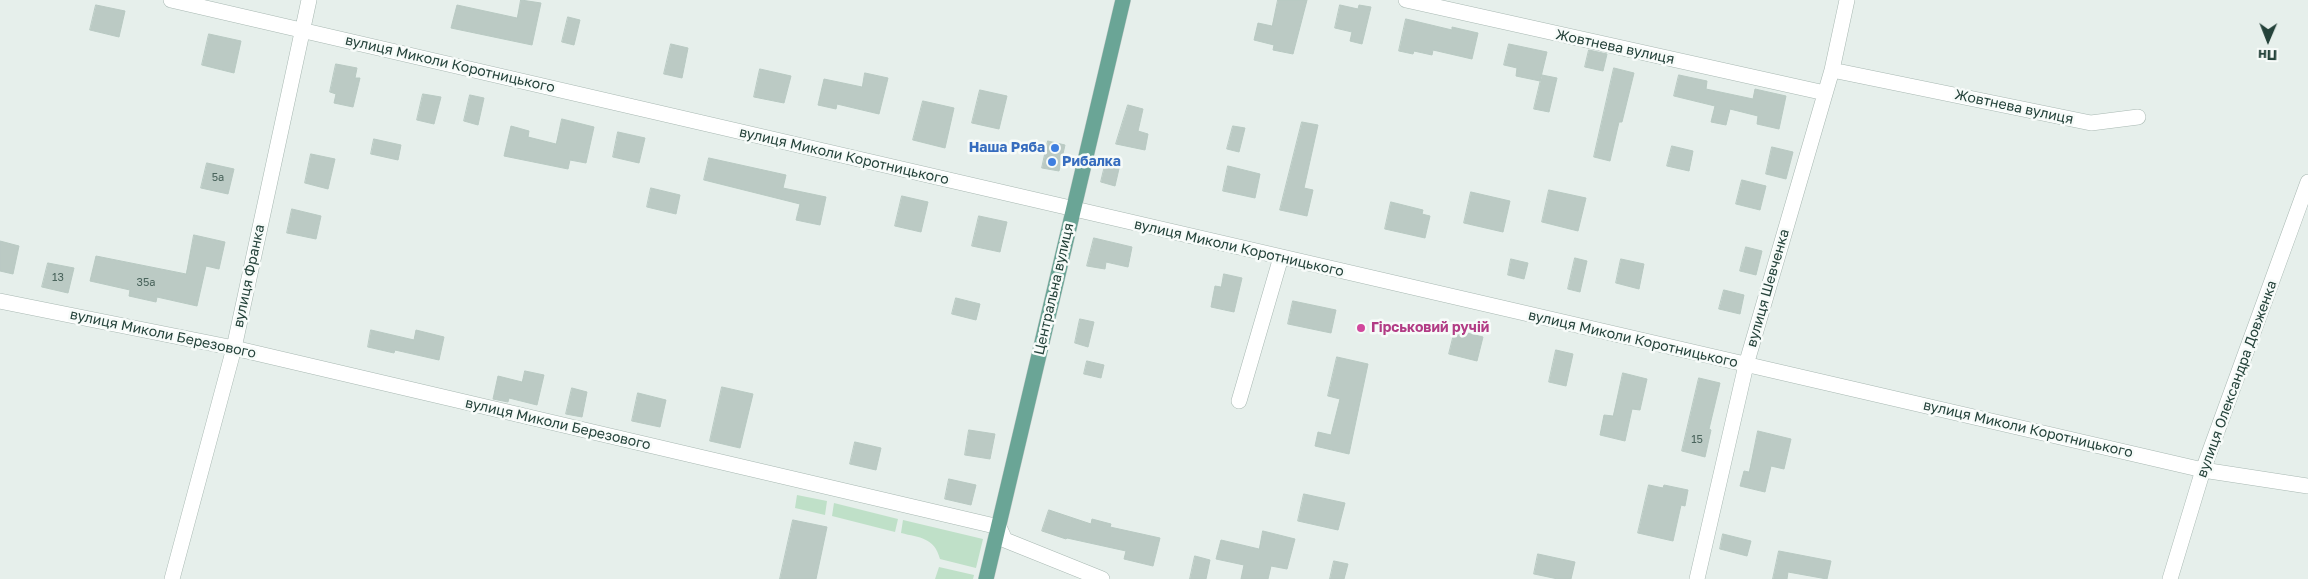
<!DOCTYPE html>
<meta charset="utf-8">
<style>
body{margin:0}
#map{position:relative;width:2308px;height:579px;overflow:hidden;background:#e6efeb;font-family:"Golos Text",sans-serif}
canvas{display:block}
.north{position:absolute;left:2243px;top:15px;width:50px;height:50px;-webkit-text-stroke:4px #f7fbf9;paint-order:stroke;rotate:181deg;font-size:14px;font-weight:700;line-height:20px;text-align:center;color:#24423a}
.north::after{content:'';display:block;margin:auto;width:18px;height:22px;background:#24423a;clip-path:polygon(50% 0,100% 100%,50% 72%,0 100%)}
</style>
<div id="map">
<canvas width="2308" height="579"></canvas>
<div class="north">Пн</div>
</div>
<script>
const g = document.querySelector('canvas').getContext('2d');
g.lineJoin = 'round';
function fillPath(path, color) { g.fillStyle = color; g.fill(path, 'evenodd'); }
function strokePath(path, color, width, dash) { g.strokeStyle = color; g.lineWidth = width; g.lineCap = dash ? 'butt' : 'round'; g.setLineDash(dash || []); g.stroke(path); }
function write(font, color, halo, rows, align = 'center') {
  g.font = font + ' "Golos Text",sans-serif'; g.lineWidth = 5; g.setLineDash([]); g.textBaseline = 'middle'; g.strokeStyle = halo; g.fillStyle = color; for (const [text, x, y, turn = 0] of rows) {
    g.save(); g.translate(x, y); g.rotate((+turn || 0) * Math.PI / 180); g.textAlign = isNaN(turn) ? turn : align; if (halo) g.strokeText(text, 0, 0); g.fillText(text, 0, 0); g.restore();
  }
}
fillPath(new Path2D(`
 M797,495L827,501L825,515L795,508Z
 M834,503L898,519L895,532L832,516Z
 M903,520L983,539L976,568L940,559C934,537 920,538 901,533Z
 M939,567L974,575L973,579H935Z`), '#bfe0c8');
const building = new Path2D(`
 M521,0L541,3L532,45L451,28L457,5L517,18Z
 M1278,0H1307L1293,54L1273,50L1274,45L1254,40L1258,23L1272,26Z
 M96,5L125,11L119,37L90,30Z
 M1340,5L1358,9L1359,5L1371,7L1362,44L1350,41L1352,32L1335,28Z
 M568,17L580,20L574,45L562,42Z
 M1406,19L1452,30V27L1478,33L1472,59L1433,50L1432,55L1414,51L1413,54L1399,51Z
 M209,34L241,41L234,73L202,65Z
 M671,44L688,48L682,78L664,74Z
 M1509,44L1547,52L1540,81L1516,76L1517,68L1504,65Z
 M1589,50L1607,54L1603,71L1585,67Z
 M336,64L357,68L355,78H360L353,107L334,103L336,94L330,92Z
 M1614,68L1634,73L1622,122H1619L1610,161L1594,157Z
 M760,69L791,76L784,103L754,97Z
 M865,73L888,78L879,114L837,104L836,109L818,105L824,79L862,87Z
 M1542,75L1557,78L1549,112L1534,109Z
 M1679,75L1707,81L1706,89L1753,99L1755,89L1786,96L1779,129L1757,124L1758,116L1730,109L1726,125L1711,122L1715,106L1674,96Z
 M980,90L1007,96L999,129L972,123Z
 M423,94L441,97L434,124L417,120Z
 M470,95L484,98L478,125L464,121Z
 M923,101L954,108L945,148L913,140Z
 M1128,105L1143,109L1138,131L1148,134L1145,150L1116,144Z
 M562,119L594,127L586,163L570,160L568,169L504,156L511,126L529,131L528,137L556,144Z
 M1302,122L1318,125L1304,188L1313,190L1307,216L1280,210Z
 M1233,126L1245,128L1239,152L1227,149Z
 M618,132L645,138L639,163L613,157Z
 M374,139L401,145L398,160L371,154Z
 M1048,141L1065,145L1059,171L1042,168Z
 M1672,146L1693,151L1689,171L1667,166Z
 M1772,147L1793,152L1786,179L1766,174Z
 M311,154L335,159L328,189L305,183Z
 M1107,157L1121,160L1115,186L1101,182Z
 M709,158L786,175L783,188L826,197L820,225L796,220L800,204L704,180Z
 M207,163L234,169L228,194L201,188Z
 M1228,166L1260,174L1255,198L1223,191Z
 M1742,180L1766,186L1760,210L1736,204Z
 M651,188L680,195L676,214L647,207Z
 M1549,190L1586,198L1578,231L1542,222Z
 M1471,192L1510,201L1503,232L1464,223Z
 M902,196L928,202L921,232L895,226Z
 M1391,202L1423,210L1422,214L1430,216L1425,238L1385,229Z
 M292,209L321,216L316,239L287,233Z
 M979,216L1007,222L1000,252L972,246Z
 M194,235L225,242L219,269L206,266L197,306L157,297L156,302L129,296L130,290L90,281L96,256L186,274Z
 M1094,238L1132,247L1128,267L1106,262L1105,269L1087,266Z
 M0,241L19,246L13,274L0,271Z
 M1746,247L1762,251L1756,275L1740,271Z
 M1575,258L1587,261L1580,292L1568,289Z
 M1511,259L1528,263L1524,279L1508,275Z
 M1621,259L1644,264L1639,289L1616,283Z
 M48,263L74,268L68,293L42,287Z
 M1224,274L1242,278L1234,312L1211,307L1215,286L1221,287Z
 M1724,290L1744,295L1740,314L1719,309Z
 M956,298L980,304L976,320L952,314Z
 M1293,301L1336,310L1331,333L1288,324Z
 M1080,319L1094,322L1088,347L1075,343Z
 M371,330L414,340L416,330L444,337L439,360L395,350L394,353L368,347Z
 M1455,330L1483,337L1477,361L1449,354Z
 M1556,350L1573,354L1566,386L1549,382Z
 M1337,357L1368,364L1349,454L1315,446L1318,432L1331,435L1340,399L1328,396Z
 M1087,361L1104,365L1101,378L1084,374Z
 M525,371L544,375L537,405L509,398L508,402L493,399L498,376L522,382Z
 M1623,373L1647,379L1640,410L1632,409L1625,441L1600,435L1604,415L1613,416Z
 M1699,378L1720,383L1709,429L1711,430L1705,457L1682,451Z
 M722,387L753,394L740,448L710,441Z
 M572,388L587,392L582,417L566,414Z
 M638,393L666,400L660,427L632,421Z
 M969,430L995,434L990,459L965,455Z
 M1758,431L1791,439L1784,469L1771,466L1765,492L1740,486L1744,471L1749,472Z
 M855,442L881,448L876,470L850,464Z
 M949,479L976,485L971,505L945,499Z
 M1649,485L1663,488L1664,485L1688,490L1685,506L1681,505L1673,541L1638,533Z
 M1304,494L1345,503L1338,530L1298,521Z
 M1049,510L1091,524L1092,519L1111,524L1110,527L1160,538L1153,566L1124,559L1126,551L1067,538L1066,539L1042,531Z
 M793,520L827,527L816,579H780Z
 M1263,531L1295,539L1287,569L1271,566L1268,579H1241L1244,565L1216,559L1221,540L1259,549Z
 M1723,534L1751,541L1747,556L1720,549Z
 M1779,551L1831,561L1827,579L1788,572L1787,579H1773Z
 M1538,554L1575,562L1571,579H1558L1534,574Z
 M1195,556L1210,560L1206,579H1190Z
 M1334,561L1348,564L1344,579H1330Z`);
fillPath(building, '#bbcac4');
strokePath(building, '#b8c9c2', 1);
const minor = new Path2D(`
 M171,0L2203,470L2308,486
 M1406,0L1825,93
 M1832,70L2091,123L2138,117
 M0,301L234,348L999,527L1005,540L1102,579
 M1239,401L1281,257
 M172,579L234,348L309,0
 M1697,579L1746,365L1832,70L1847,0
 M2170,579L2203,470L2308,182`);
const major = new Path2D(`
 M986,579L1123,0`);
strokePath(minor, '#a8b8b2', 16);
strokePath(major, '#c2cac8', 16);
strokePath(minor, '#fff', 15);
strokePath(major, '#6aa596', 15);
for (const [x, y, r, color] of [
 [1055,148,5,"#3f7fe0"],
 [1052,162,5,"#3f7fe0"],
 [1361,328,5,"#d1479c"]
]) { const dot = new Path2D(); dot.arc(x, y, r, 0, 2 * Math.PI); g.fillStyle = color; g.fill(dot); strokePath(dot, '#f7fbf9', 2); }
write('11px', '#4a645c', null, [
 ["5а",218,178],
 ["13",58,278],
 ["35а",146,283],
 ["15",1697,440]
]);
write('14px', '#24423a', '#f7fbf9', [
 ["Жовтнева вулиця",1615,47,12],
 ["вулиця Миколи Коротницького",450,64,13],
 ["Жовтнева вулиця",2014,107,12],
 ["вулиця Миколи Коротницького",844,156,13],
 ["вулиця Миколи Коротницького",1239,248,13],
 ["вулиця Франка",249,276,-78],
 ["вулиця Шевченка",1768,288,-74],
 ["Центральна вулиця",1054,289,-77],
 ["вулиця Миколи Березового",163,334,12],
 ["вулиця Миколи Коротницького",1633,339,13],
 ["вулиця Олександра Довженка",2237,379,-70],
 ["вулиця Миколи Березового",558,424,13],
 ["вулиця Миколи Коротницького",2028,429,13]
]);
write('bold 14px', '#366cbe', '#f7fbf9', [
 ["Наша Ряба",1045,148],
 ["Рибалка",1062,162,"left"]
], 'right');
write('bold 14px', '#b23c85', '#f7fbf9', [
 ["Гірськовий ручій",1371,328]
], 'left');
</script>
